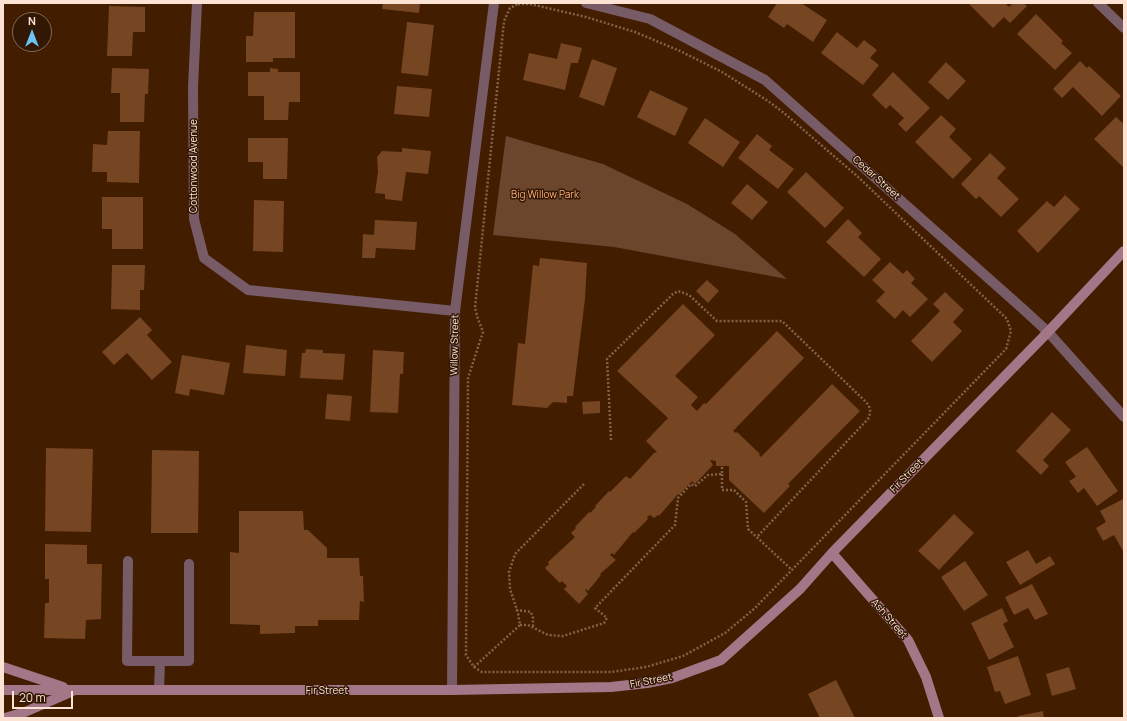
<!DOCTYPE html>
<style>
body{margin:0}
#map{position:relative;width:1127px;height:721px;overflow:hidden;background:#421d00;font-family:Manrope,sans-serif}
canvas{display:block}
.frame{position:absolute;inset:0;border:4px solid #fde3d3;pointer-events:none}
.north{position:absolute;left:12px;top:12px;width:40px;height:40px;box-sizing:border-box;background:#321704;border:1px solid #836957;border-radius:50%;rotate:0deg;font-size:11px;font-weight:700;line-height:16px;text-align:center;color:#fde3d3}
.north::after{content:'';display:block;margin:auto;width:14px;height:18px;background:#6bc3f2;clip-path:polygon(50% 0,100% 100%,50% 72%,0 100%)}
.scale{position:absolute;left:12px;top:691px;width:61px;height:18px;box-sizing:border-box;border:2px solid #fde3d3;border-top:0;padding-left:5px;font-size:12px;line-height:14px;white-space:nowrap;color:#fde3d3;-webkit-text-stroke:3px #321704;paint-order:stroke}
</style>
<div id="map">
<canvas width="1127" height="721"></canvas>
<div class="frame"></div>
<div class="north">N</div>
<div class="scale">20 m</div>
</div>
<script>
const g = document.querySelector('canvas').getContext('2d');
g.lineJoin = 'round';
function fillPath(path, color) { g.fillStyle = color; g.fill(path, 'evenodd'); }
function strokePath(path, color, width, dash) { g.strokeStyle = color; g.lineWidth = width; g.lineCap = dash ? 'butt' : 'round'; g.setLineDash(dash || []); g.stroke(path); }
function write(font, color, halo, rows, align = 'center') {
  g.font = font + ' Manrope,sans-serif'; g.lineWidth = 3; g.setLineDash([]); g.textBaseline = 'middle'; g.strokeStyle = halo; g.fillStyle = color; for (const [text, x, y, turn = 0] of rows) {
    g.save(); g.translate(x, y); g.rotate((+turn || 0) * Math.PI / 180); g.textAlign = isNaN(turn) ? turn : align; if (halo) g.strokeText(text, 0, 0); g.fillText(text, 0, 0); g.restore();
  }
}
fillPath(new Path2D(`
 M506,136L603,164L687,204L735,234L787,279L614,247L493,235Z`), '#6b452c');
fillPath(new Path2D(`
 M383,3H420L419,13L382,9Z
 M777,3H801L827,20L813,42L787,24L784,28L768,17Z
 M968,3H1005L1009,7L1013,3H1023L1027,6L1010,23L1004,17L993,28Z
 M109,6L145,7V32H133L132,56H107Z
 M254,12H295V58H273V62H246V36H253Z
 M1036,14L1063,41L1061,43L1072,53L1055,70L1017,34Z
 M407,22L434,25L428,76L401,73Z
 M837,32L857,48L864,40L877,50L870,58L879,65L863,85L821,53Z
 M561,43L582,48L578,63H571L565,90L523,80L529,53L557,59Z
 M592,59L617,68L604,106L579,97Z
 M1080,61L1087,68L1089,66L1121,96L1102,116L1073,87L1062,98L1053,89Z
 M946,62L966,81L948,100L928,82Z
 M112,68L149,69L148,94H145L144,122H120V93H111Z
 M270,68L278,69V72H300V102H289L288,120H264V96H248V72H270Z
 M893,72L930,108L906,132L898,124L904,118L890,105L886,109L872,95Z
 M397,86L432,89L429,117L394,114Z
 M650,90L688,108L675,136L637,117Z
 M941,115L956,129L949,137L972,159L953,179L915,142Z
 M1116,117L1124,124V168L1094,139Z
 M705,118L740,142L723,167L688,143Z
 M108,131H140L139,183L107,182V172H92L93,144L107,145Z
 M757,134L772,146L769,150L794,169L778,189L738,158Z
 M248,138H288L287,179H263V162H248Z
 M402,148L431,151L428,174L406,172L402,201L385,199V194L375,193L378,172L377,157L382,151L402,152Z
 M990,153L1006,168L997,178L1019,199L1001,217L979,196L976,199L961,184Z
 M806,172L844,208L825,228L787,192Z
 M747,184L768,202L752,220L731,203Z
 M1065,195L1080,209L1038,253L1017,231L1047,201L1054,207Z
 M102,197H143V249H112V229H102Z
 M254,200L284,201L283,252L253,251Z
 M848,219L862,233L858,237L881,259L864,277L826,242Z
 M375,220L417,222L415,250L376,248L375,258H362L363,234L374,235Z
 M540,258L587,263L585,299L573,396H567V403L553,402L547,408L512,405L518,343L525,344L533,265L539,266Z
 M890,262L903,274L907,270L915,279L911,283L928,299L910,317L903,310L895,319L876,301L885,292L872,280Z
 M112,265H145L144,290H140V310L111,309Z
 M707,280L719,291L708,303L696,291Z
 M945,292L964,310L953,322L962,331L932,362L911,341L940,311L933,304Z
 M683,304L715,335L675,376L698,397L691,405L697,411L704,403L706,404L777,331L804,358L733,431L736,433L737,432L760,454L759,455L761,457L832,384L860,411L788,484L790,486L764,513L729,480V466H716V461L710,460L713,465L695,484L692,481L679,495L678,494L659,516L658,515L654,518L650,515L647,517L648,519L634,533L633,532L614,555L612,553L610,555L616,560L600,574L601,575L588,591L586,589L585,590L588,594L579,604L564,589L567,586L562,581L560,583L545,568L549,564L548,562L575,537L571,533L576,528L575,527L589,512L590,513L596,507L595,506L609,491L610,492L626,476L630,479L654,453L657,452L646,441L668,418L617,371Z
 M140,317L152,330L147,335L172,362L152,380L127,353L114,365L102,352Z
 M246,345L287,350L285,376L243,373Z
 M306,349L323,350V353L345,354L343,380L300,378L302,353H305Z
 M373,350L404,352L403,374H400L398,413L370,412Z
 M182,355L230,363L224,395L190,389L189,396L175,393Z
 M327,394L352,396L350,421L325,419Z
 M600,401V413L583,414L582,402Z
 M1052,412L1071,430L1043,460L1049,466L1041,475L1016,451Z
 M1087,447L1118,491L1097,506L1084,488L1078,493L1069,481L1076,477L1065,462Z
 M46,448L93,449L91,532L45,531Z
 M152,450L199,451L198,533H151Z
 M1123,499L1124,500V553L1114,535L1103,541L1096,528L1106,522L1100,511Z
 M239,511H303L304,530H308L327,548V558H359L360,576H363L364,602L360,601L359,620H318V626H295V633L260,634V625L230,624V552L239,553Z
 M954,514L974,533L939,570L918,551Z
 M45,544L87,545V564H102L101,619L86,620L85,639L44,638L45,603H49V579H45Z
 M1028,550L1036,564L1050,556L1055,564L1020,585L1006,562Z
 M965,561L988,595L964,611L941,577Z
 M1032,584L1048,614L1035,620L1028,608L1014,615L1005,597Z
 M1002,608L1008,621L1003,624L1014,647L989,660L971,623Z
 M1018,656L1031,695L1005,704L1000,691L995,692L987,667Z
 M1069,667L1076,689L1052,696L1046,674Z
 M836,680L855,718H820L808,694Z
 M1043,711L1044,718H1018V716Z`), '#764522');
strokePath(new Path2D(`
 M518,4H530L586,17L635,32L680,51L722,72L768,101L784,113L857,176L1007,319L1011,331L1006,349L754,609L725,633L683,656L646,667L611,672H482L474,667L466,655L468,378L483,332L478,319L475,308L504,21L510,8Z
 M611,440L607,359L673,294L678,291L689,295L717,321H782L866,402C871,408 871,412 868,419L757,537
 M722,474V490H734L746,502L748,529L792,570
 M516,610L531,612L533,618V628
 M520,625H528L548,635L563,636L604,623L607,618L595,608L675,525L678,498L691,484L695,486L708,475L722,474V466
 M474,667L520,625L518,613L510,589L509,572L515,554L584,484`), '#83624a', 2.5, [2, 2]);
strokePath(new Path2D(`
 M128,561L127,661H160
 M159,690L160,661H189V564`), '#775b66', 10);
strokePath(new Path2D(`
 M197,3L193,87L194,219L204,258L248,290L455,311
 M586,3L650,19L765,80L1023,309L1048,332L1124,417
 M1098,3L1124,28
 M452,690L455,311L494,3`), '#775b66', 10);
strokePath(new Path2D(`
 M832,553L908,640L926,677L939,718
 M3,667L63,687
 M3,690H452L611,687L647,683L672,678L721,660L800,589L832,553L1048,332L1124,251
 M5,718L25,712L71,692`), '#a47788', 10);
write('10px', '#fde3d3', '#321704', [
 ["Cottonwood Avenue",194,166,-90],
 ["Cedar Street",876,178,42],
 ["Willow Street",455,345,-89],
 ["Fir Street",907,476,-46],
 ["Ash Street",889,619,49],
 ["Fir Street",651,681,-11],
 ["Fir Street",327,691]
]);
write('10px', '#feb17d', '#321704', [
 ["Big Willow Park",545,195]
]);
</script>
